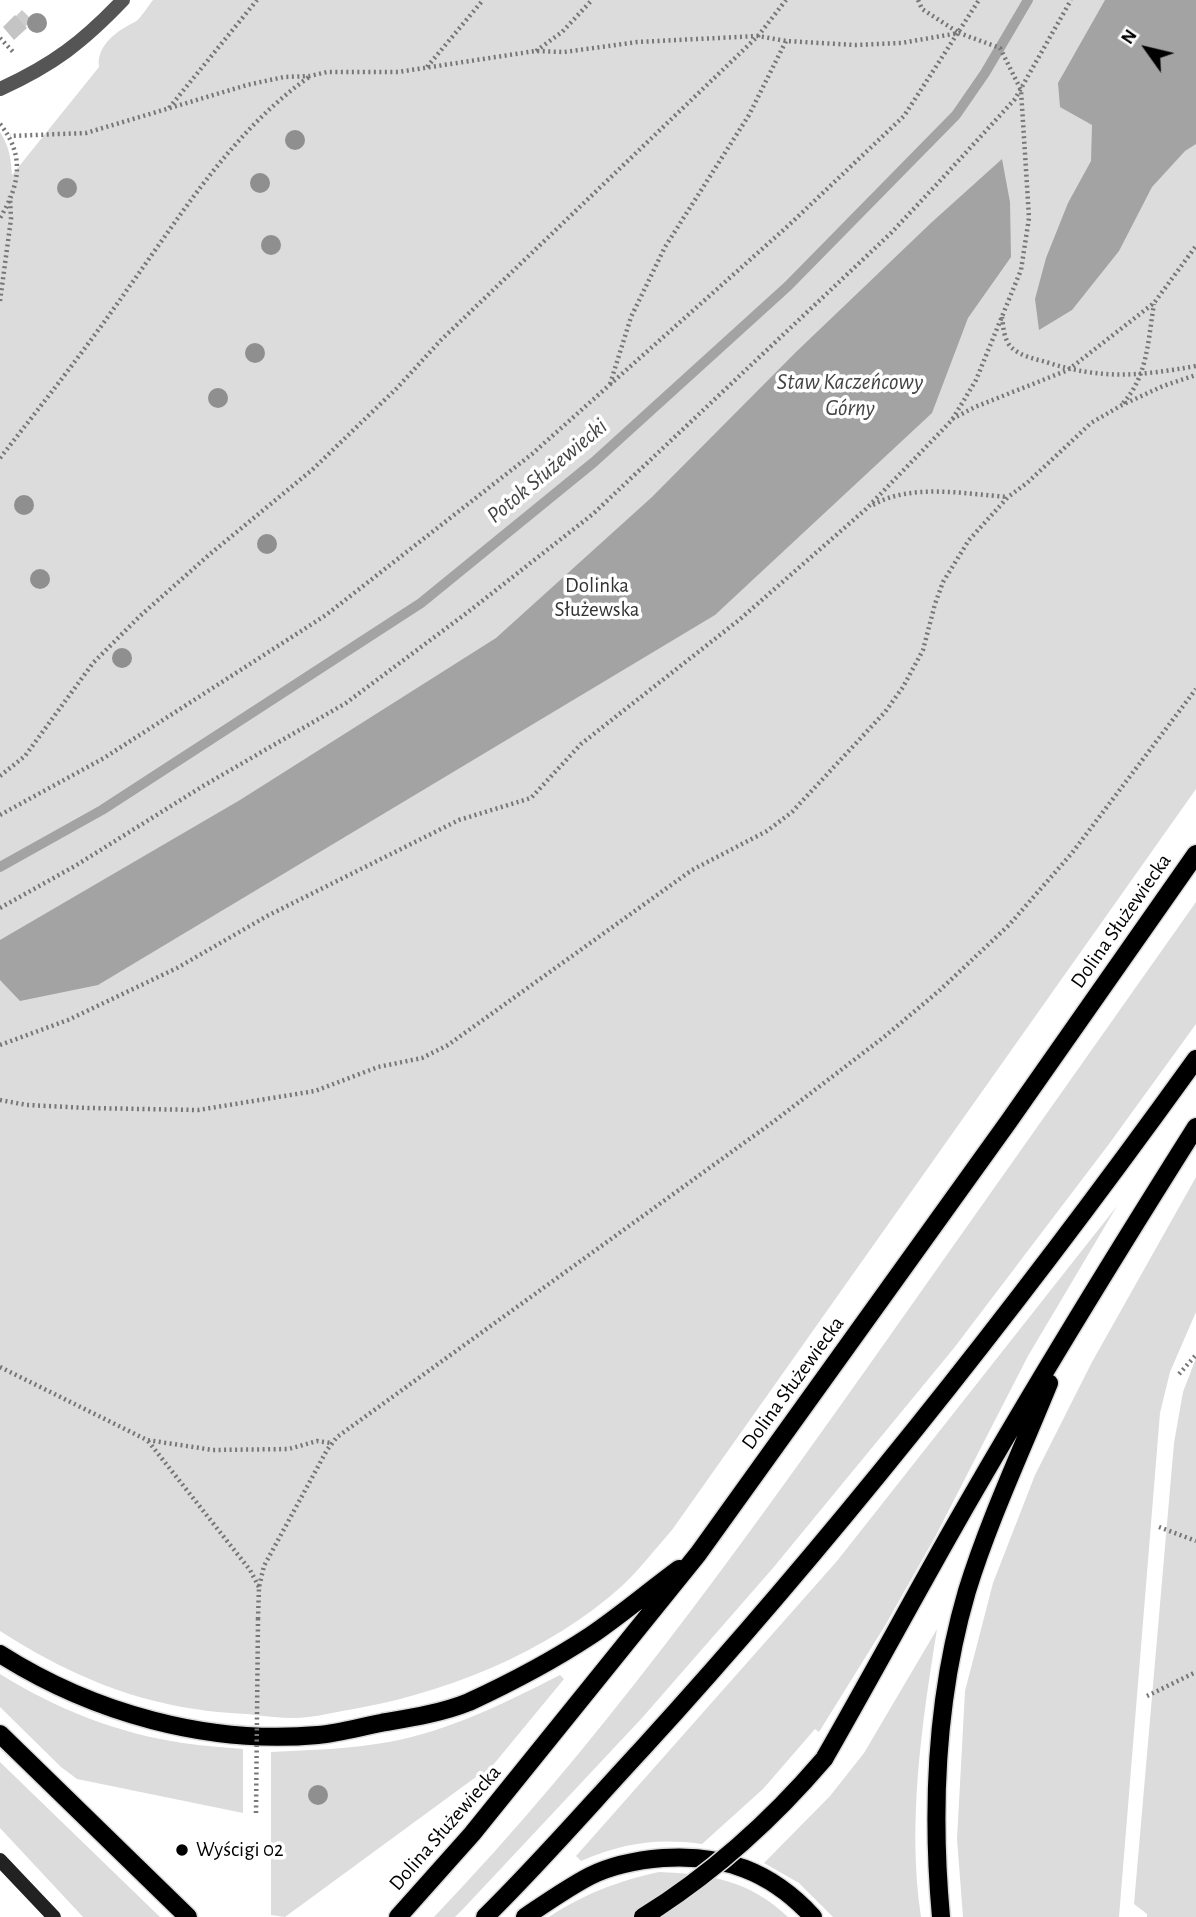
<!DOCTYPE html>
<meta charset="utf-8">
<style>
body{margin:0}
#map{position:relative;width:1196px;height:1917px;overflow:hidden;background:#fff;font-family:"Alegreya Sans",sans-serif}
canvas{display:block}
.north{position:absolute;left:1112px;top:14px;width:70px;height:70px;-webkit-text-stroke:5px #fff;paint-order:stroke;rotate:304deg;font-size:19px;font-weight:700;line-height:28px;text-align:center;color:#000}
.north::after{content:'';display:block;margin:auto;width:24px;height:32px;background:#000;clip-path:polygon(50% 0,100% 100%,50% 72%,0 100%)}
</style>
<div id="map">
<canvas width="1196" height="1917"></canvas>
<div class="north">N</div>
</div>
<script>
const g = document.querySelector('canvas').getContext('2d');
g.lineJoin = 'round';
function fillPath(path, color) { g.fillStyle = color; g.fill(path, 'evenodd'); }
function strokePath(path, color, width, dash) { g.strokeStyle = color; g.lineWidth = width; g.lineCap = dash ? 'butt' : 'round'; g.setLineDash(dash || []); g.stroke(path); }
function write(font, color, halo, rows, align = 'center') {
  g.font = font + ' "Alegreya Sans",sans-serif'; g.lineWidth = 7; g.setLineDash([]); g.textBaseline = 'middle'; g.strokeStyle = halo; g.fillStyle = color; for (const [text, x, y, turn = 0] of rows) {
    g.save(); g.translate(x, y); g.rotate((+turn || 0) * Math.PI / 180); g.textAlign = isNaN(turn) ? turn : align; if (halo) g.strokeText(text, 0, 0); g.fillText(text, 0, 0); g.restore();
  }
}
fillPath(new Path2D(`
 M153,0H1196V789L672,1530C656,1548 640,1569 623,1585C549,1653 439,1696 342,1711C327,1714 310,1718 295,1718C279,1718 263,1716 247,1714C230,1713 212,1712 195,1709C124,1699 59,1669 0,1631V132C9,146 11,158 12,175L99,67C96,45 118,30 135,22C141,18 148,6 153,0Z
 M1196,902V1024L1109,1144L954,1348L773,1568L642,1718L464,1908L455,1917H434C597,1747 736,1553 872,1361C980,1208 1088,1055 1196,902Z
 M1196,1177V1312L1170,1372L1160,1413L1119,1917H963L957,1839L965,1691L993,1583L1035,1475L1092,1362Z
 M1117,1206L1028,1356L935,1537L886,1624L819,1732L815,1729L763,1789L702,1844C655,1838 624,1843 581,1861L576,1856L837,1561Z
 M1196,1358V1917H1147V1914L1134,1904L1174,1443L1183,1392Z
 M937,1629C922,1723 907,1822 921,1917H833L799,1883L764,1863L830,1796L864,1753Z
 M0,1674C54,1708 119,1734 183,1743C203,1746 223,1747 243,1749V1813L77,1779L61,1767L0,1707Z
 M560,1675L564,1679L484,1776L480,1774L285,1917L271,1915V1752C311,1750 350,1749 389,1742C449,1731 507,1702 560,1675Z
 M0,1762L160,1917H83L0,1828Z
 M659,1872C710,1874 749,1880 788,1917H549C584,1894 618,1881 659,1872Z`), '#dcdcdc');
fillPath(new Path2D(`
 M1105,0H1196V144L1185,151L1152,187L1119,251L1072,310L1039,330L1035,299L1046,258L1068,203L1091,161L1092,125L1060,107L1058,83Z
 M1002,159L1010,202L1011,257L968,318L932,413L715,615L98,985L20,1001L0,980V940L240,800L496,638L652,497L796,352L932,222Z`), '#a3a3a3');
fillPath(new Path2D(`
 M22,10L32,20L15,37L5,27Z`), '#0003');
strokePath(new Path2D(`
 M0,867L102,810L421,603L594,462L788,286L956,115L985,73L1028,0`), '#a3a3a3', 10);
fillPath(new Path2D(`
 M15,15L27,28L14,40L3,27Z`), '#c4c4c4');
const primary = new Path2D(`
 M0,1654C93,1713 208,1745 318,1735C339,1733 360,1727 381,1723C410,1718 442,1713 469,1702C510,1683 552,1661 590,1636C621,1615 649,1591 679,1569
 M0,1734L188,1917
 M824,1759C867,1684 908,1608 951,1532C1029,1395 1112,1260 1196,1127
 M398,1917L472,1834L698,1554L1009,1121L1196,854
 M485,1917C540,1863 590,1805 642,1749C841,1531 1024,1298 1196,1059
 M525,1917C546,1903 567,1888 590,1876C612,1865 638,1860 663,1858C723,1854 771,1871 813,1917
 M941,1917C931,1807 936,1697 967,1591C989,1520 1021,1452 1049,1383`);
strokePath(primary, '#dbdbdb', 21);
strokePath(new Path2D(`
 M918,0L922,9L959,33
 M0,38L15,54
 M536,51L562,32L592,0
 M427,67L483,0
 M169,108L257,0
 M0,124C25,155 20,185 0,218
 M0,301L11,219L10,196
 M1002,317C1003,326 1004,340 1011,347C1020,356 1035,359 1046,362C1102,380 1139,376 1196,366
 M610,384L631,317L665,247L749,115L786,41
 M1123,403C1148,376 1148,339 1154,304
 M952,419L975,407L1068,370L1154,303L1196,246
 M0,458C44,402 88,346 129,287C183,212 233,131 309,77
 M873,505C910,483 966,494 1008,497
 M0,776L25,756L93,663L140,616L210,554L312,470L397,388L441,340L758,36L786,0
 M0,815L104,758L326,615L532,454L789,225L904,116L979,0
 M0,908L75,866L203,786L346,703L468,612L593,514L891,233L938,183L1015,99L1071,0
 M0,1045L68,1020L177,968L267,916L459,820L531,798L581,744L739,620L866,509L952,420L976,380L1021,270L1029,218L1021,90L1000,48L959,33L901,43L855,45L786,41L758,36L637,42L564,52L535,51L398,72H327L310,76L284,77L247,85L86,133L10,136
 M0,1100L27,1105L89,1108L198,1110L315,1091L378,1067L422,1058L448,1045L692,870L767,831L792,812L885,712L903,687L923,650L935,604L943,582L969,540L1008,497L1027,483L1091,423L1122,405L1163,386L1196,375
 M0,1367L147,1440L213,1450L289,1449L317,1441L331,1443
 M1179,1374L1196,1355
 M148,1441L250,1570L259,1587
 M1159,1527L1196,1541
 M258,1619L259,1587L264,1566L327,1450L337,1437L773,1122L884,1037L940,990L1009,925L1072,853L1196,689
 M1147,1696L1196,1672`), '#777', 4.5, [2, 3.5]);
strokePath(new Path2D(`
 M0,89C53,65 83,42 123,0`), '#555', 14);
strokePath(new Path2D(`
 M0,1860L54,1917`), '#222', 14);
strokePath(primary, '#000', 18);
const primaryBridge = new Path2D(`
 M643,1917C712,1874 771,1821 824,1759`);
strokePath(primaryBridge, '#dbdbdb', 21, []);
strokePath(new Path2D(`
 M256,1813L258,1619`), '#777', 4.5, [2, 3.5]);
strokePath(primaryBridge, '#000', 18);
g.fillStyle = '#8f8f8f';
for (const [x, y] of [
 [37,23],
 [295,140],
 [260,183],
 [67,188],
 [271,245],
 [255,353],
 [218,398],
 [24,505],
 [267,544],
 [40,579],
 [122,658],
 [318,1795]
]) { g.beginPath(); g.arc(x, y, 10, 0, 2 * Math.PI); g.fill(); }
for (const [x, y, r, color] of [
 [182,1850,7,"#000"]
]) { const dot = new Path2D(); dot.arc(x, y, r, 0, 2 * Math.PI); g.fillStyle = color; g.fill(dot); strokePath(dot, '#fff', 2.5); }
write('21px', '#333', '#fff', [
 ["Dolinka",597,586],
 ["Służewska",597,610]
]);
write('21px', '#000', '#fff', [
 ["Dolina Służewiecka",1121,921,-55],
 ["Dolina Służewiecka",793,1383,-54],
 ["Dolina Służewiecka",445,1828,-49]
]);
write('21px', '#000', '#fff', [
 ["Wyścigi 02",196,1850]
], 'left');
write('italic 23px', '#444', '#fff', [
 ["Staw Kaczeńcowy",850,382],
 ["Górny",850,408],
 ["Potok Służewiecki",547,471,-40]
]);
</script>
